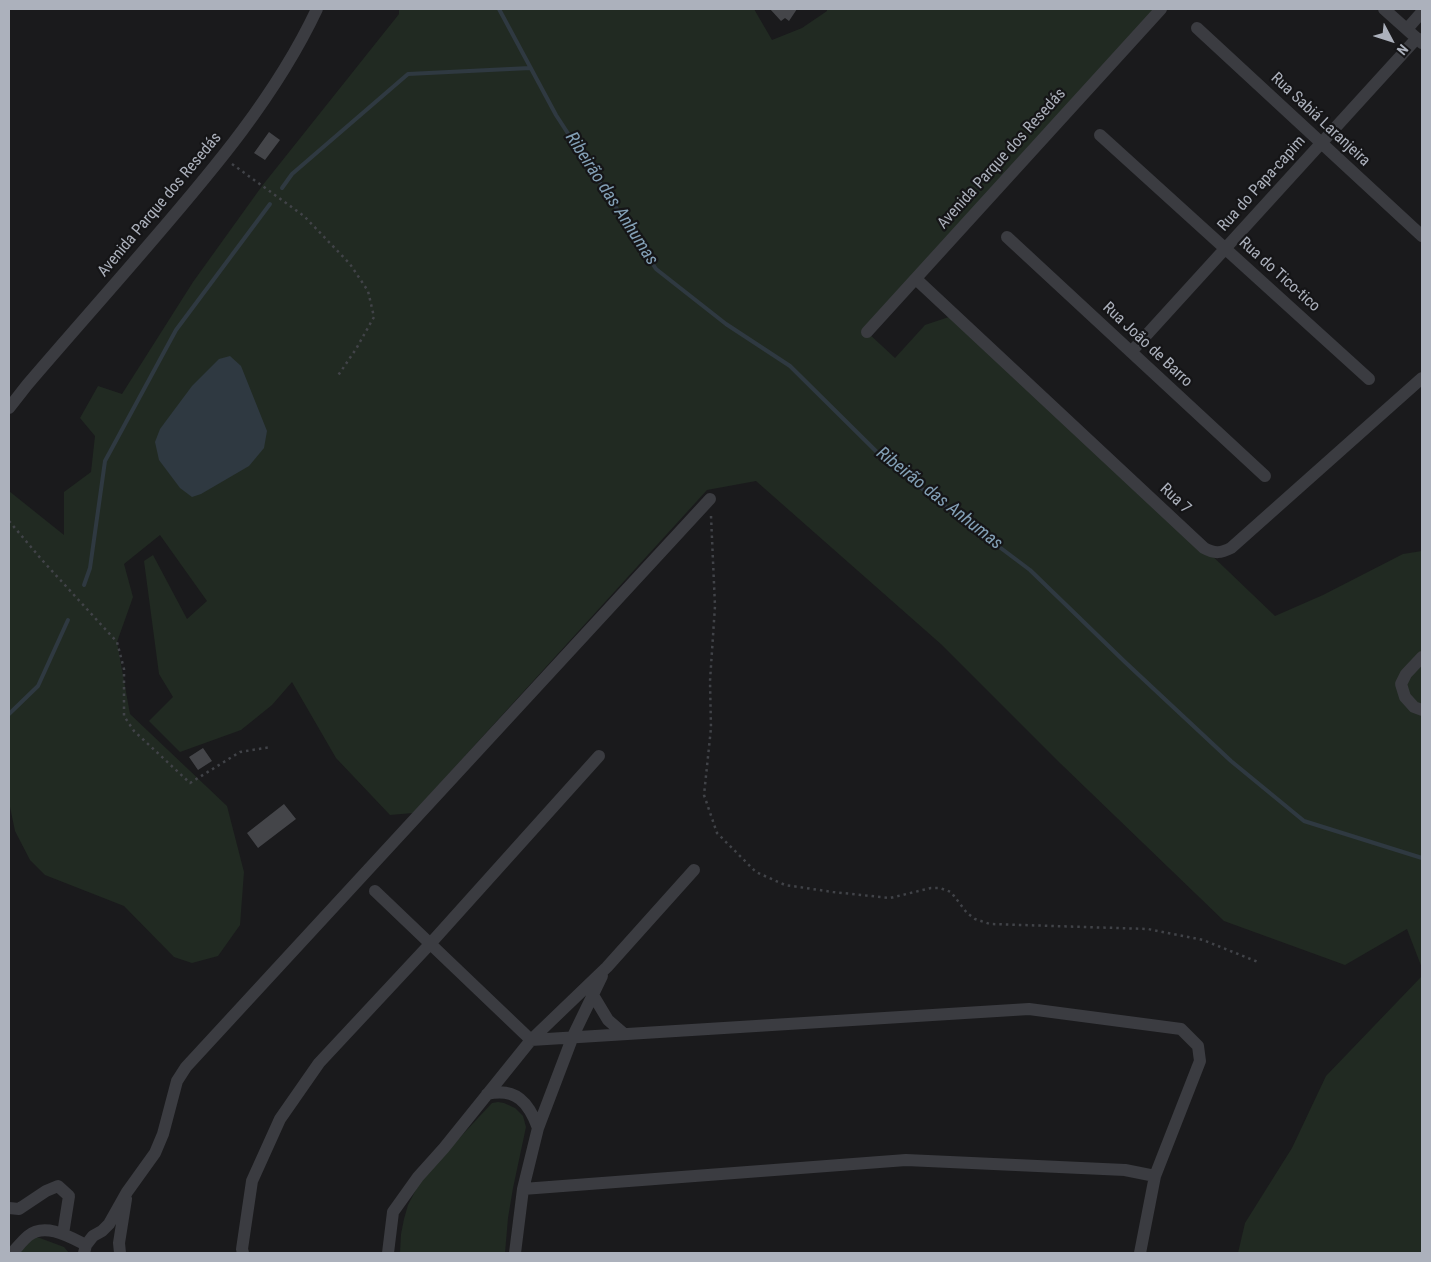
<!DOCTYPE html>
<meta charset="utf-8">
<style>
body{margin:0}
#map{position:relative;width:1431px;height:1262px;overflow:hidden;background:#1a1a1c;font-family:"Roboto Condensed",sans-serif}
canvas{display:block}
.frame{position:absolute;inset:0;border:10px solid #acb1bc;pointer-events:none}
.north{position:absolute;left:1366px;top:15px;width:50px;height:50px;-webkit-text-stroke:4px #151517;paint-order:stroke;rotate:130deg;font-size:14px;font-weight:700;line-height:20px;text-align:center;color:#acb1bc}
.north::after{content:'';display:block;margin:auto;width:18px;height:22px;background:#acb1bc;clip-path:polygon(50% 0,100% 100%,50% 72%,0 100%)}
</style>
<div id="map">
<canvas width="1431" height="1262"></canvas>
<div class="frame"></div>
<div class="north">N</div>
</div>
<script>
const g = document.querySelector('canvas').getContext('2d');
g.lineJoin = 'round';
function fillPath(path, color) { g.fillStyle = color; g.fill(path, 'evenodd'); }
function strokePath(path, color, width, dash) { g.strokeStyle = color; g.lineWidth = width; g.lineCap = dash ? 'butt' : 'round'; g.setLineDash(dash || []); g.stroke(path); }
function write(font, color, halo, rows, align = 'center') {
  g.font = font + ' "Roboto Condensed",sans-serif'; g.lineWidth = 4.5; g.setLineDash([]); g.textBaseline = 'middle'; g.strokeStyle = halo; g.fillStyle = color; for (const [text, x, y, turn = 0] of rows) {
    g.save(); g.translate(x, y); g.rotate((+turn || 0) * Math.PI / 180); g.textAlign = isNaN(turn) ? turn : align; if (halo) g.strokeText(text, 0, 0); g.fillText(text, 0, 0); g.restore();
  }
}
fillPath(new Path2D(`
 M399,9H754L772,40L802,28L827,11V9H1161L867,332L895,358L925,325L955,315L1204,548L1275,616L1323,595L1403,554L1422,551V968L1407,929L1345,965L1224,921L1061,764L942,645L756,481L707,490L413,813L390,815L336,758L292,682L272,705L241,730L180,752L149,721L173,697L159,674L144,561L153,555L187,619L207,601L160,535L124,564L133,597L117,642L130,714L227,806L244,872L240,925L218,956L192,963L174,957L124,906L45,875L30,860L15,831L9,802V491L64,535V492L91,472L95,436L80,418L98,386L122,394L193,282L262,186L399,14Z
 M1422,976V1253H1238L1245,1223L1292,1148L1326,1076Z
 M498,1102L504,1103L515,1108L523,1116L526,1127L513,1188L508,1218L505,1253H400L401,1234L404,1219L408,1205L422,1178L492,1103Z
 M29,1234L64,1247L69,1253H12Z`), '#212a22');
fillPath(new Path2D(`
 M230,356L241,366L267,431L264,448L249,466L201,494L192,497L180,488L159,460L155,442L160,429L192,386L219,359Z`), '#2f3941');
strokePath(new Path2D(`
 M499,9L556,115L656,269L726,324L790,366L889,464L1030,570L1125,662L1231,761L1304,821L1422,858
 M282,188L292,174L408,74L530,68
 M84,585L90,568L105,461L176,330L270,204
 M9,714L38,686L68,620`), '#2f3941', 4);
fillPath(new Path2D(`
 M770,9H797L789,21L785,18L781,21Z
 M269,132L280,140L265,160L254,153Z
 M203,748L212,761L198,770L189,757Z
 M284,804L296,819L258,848L247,833Z`), '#444549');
strokePath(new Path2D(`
 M232,164L304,216L350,264L368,291L374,317L356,349L337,377
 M711,516L715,606L710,681L711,728L704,795L717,833L756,872L785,885L833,892L890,898L931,888H940L951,892L967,913L975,919L990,924L1148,929L1203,940L1258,962
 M9,521L42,560L117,642L124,669V716L134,731L190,783L240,752L271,747`), '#414348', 2.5, [2.5, 4]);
strokePath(new Path2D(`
 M1384,9L1422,43
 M1197,28L1422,236
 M1407,29L1422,12
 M1100,135L1369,379
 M1007,237L1265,476
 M916,279L1204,548C1215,554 1221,553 1231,548L1422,378
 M867,332L1161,9
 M1131,352L1417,38
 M9,408L27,385C68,337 110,290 151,242C213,170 276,96 317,9
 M1422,657L1406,674L1401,684L1405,697L1414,707L1422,710
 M375,891L531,1040L1029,1009L1181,1029L1198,1046L1200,1061L1155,1176L1140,1253
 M593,995L608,1020L623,1033
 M487,1094C516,1087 529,1103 538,1128
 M523,1189L906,1160L1125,1170L1155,1176
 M9,1208L19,1209L46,1191L58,1186L69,1196L63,1234
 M12,1253C17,1248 22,1241 28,1236C45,1222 70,1237 86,1245
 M84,1253L86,1245L93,1236L102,1231L109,1224L127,1192L155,1153L163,1134L177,1081L186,1067L710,499
 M120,1253L119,1243L126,1199
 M243,1253L242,1249L252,1181L280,1119L319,1063L430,944L599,756
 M388,1253L393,1212L418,1177L444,1148L531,1040L607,967L694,870
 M515,1253L523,1189L538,1128L573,1036L602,976`), '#3b3c41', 12);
write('16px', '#acb1bc', '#151517', [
 ["Rua Sabiá Laranjeira",1320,120,43],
 ["Avenida Parque dos Resedás",1002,159,-48],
 ["Rua do Papa-capim",1262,184,-48],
 ["Avenida Parque dos Resedás",160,205,-50],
 ["Rua do Tico-tico",1279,275,42],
 ["Rua João de Barro",1147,345,43],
 ["Rua 7",1175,499,43]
]);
write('italic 18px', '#83a0b6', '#151517', [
 ["Ribeirão das Anhumas",611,199,57],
 ["Ribeirão das Anhumas",939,499,38]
]);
</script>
